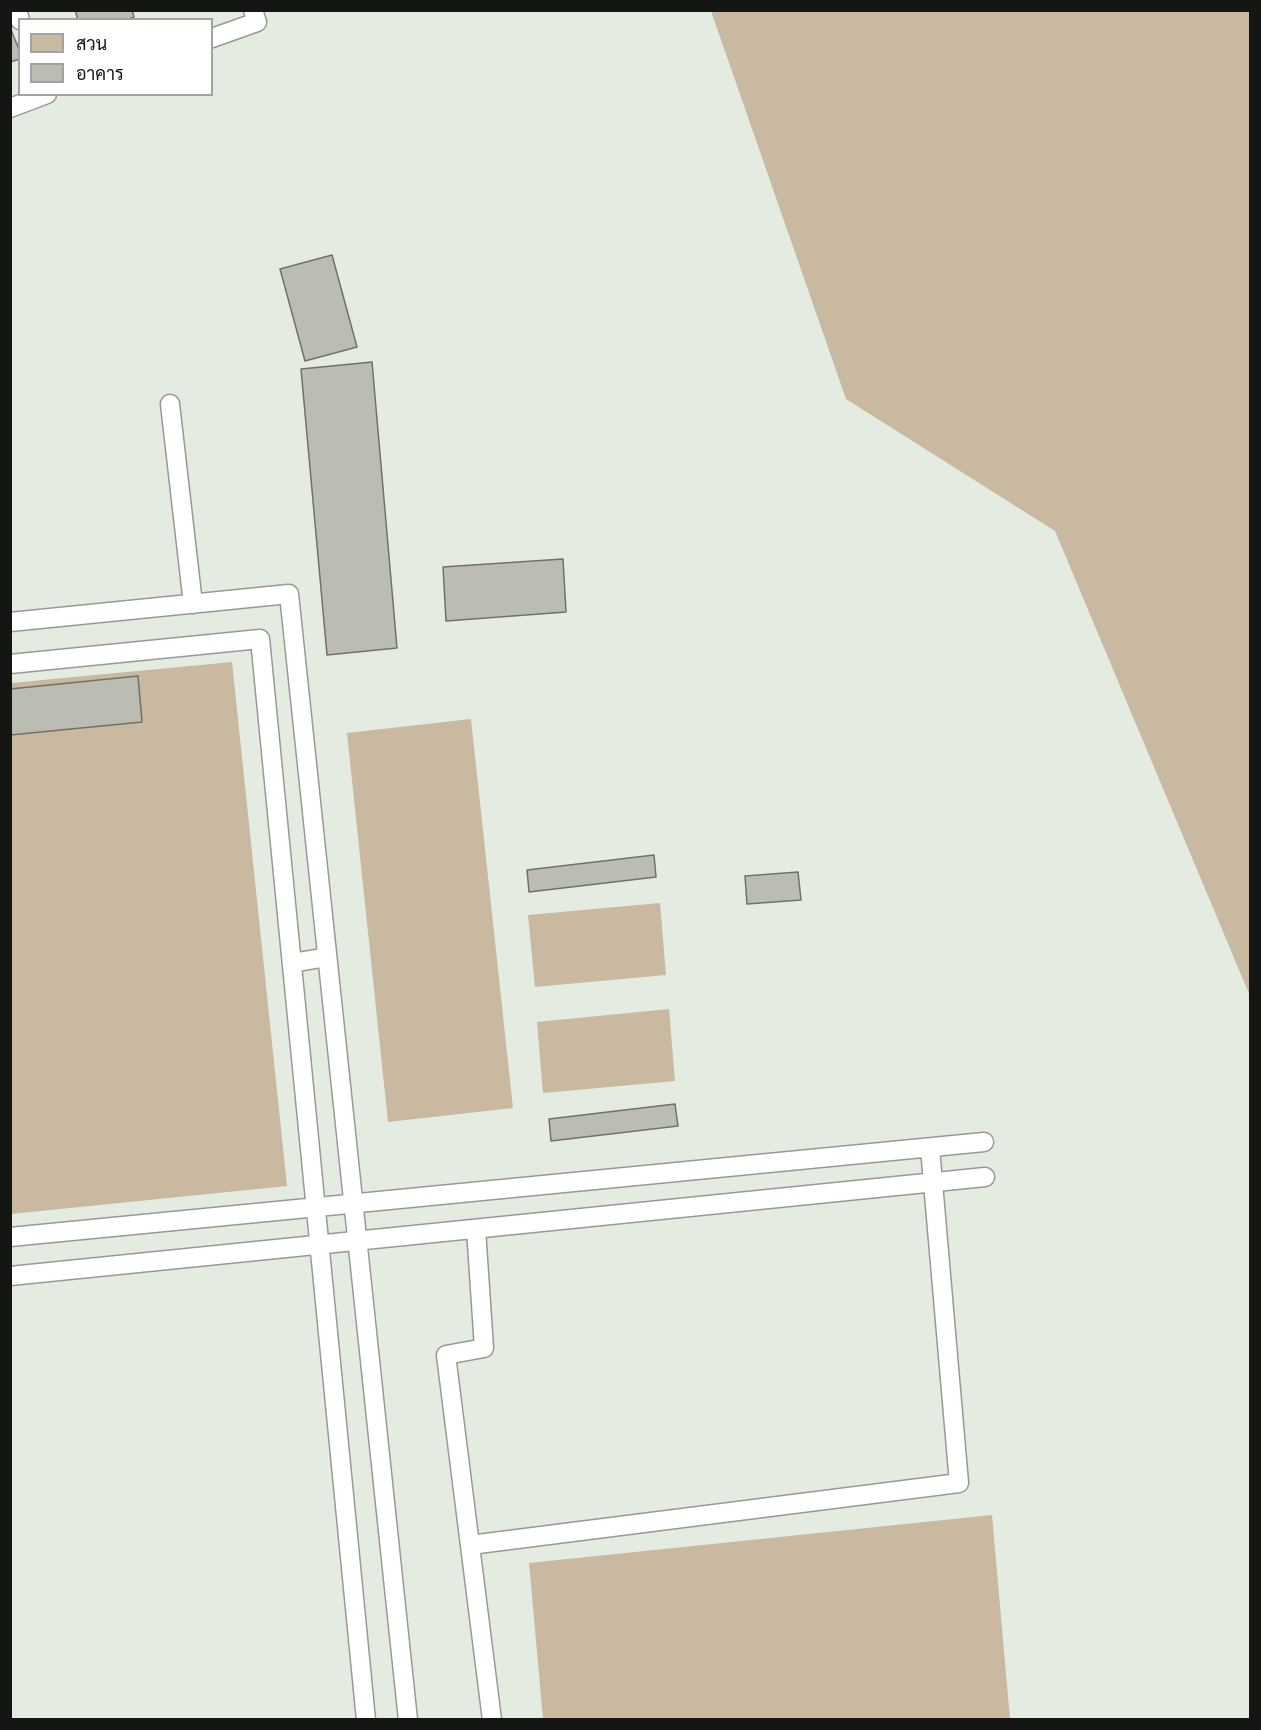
<!DOCTYPE html>
<meta charset="utf-8">
<style>
body{margin:0}
#map{position:relative;width:1261px;height:1730px;overflow:hidden;background:#e4ebe1;font-family:"Noto Sans",Sarabun,sans-serif}
canvas{display:block}
.frame{position:absolute;inset:0;border:12px solid #141613;pointer-events:none}
.legend{position:absolute;left:18px;top:18px;width:195px;height:78px;box-sizing:border-box;background:#fff;border:2px solid #a1a2a1;margin:0;padding:8px 10px;list-style:none;font-size:18px;color:#141613}
.legend li{display:flex;align-items:center;gap:12px;height:30px}
.legend b{width:30px;border:2px solid #a1a2a1}
</style>
<div id="map">
<canvas width="1261" height="1730"></canvas>
<div class="frame"></div>
<ul class="legend">
<li><b style="height:16px;background:#c9b9a0"></b>สวน</li>
<li><b style="height:16px;background:#bcbdb2"></b>อาคาร</li>
</ul>
</div>
<script>
const g = document.querySelector('canvas').getContext('2d');
g.lineJoin = 'round';
function fillPath(path, color) { g.fillStyle = color; g.fill(path, 'evenodd'); }
function strokePath(path, color, width, dash) { g.strokeStyle = color; g.lineWidth = width; g.lineCap = dash ? 'butt' : 'round'; g.setLineDash(dash || []); g.stroke(path); }
fillPath(new Path2D(`
 M711,11H1250V996L1055,531L846,399Z
 M232,662L287,1186L11,1214V683Z
 M471,719L513,1108L388,1122L347,733Z
 M660,903L666,975L535,987L528,915Z
 M669,1009L675,1081L543,1093L537,1022Z
 M992,1515L1010,1719H543L529,1563Z`), '#c9b9a0');
const building = new Path2D(`
 M75,10H132L134,17L126,20H78Z
 M10,27L20,52V59L10,62Z
 M332,255L357,347L305,361L280,269Z
 M372,362L397,648L327,655L301,369Z
 M563,559L566,612L446,621L443,567Z
 M138,676L142,722L10,735V689Z
 M654,855L656,877L529,892L527,870Z
 M798,872L801,900L747,904L745,876Z
 M675,1104L678,1126L551,1141L549,1119Z`);
fillPath(building, '#bcbdb2');
strokePath(building, '#717168', 1.5);
const service = new Path2D(`
 M17,10L20,20
 M212,38L257,22L253,10
 M10,108L47,94
 M170,404L193,604
 M10,622L289,594L408,1720
 M10,664L260,639L366,1720
 M292,963L327,957
 M476,1229L484,1348L446,1355L492,1720
 M10,1237L984,1142
 M10,1276L985,1177
 M470,1545L959,1483L930,1148`);
strokePath(service, '#959b93', 21);
strokePath(service, '#fff', 18);
</script>
